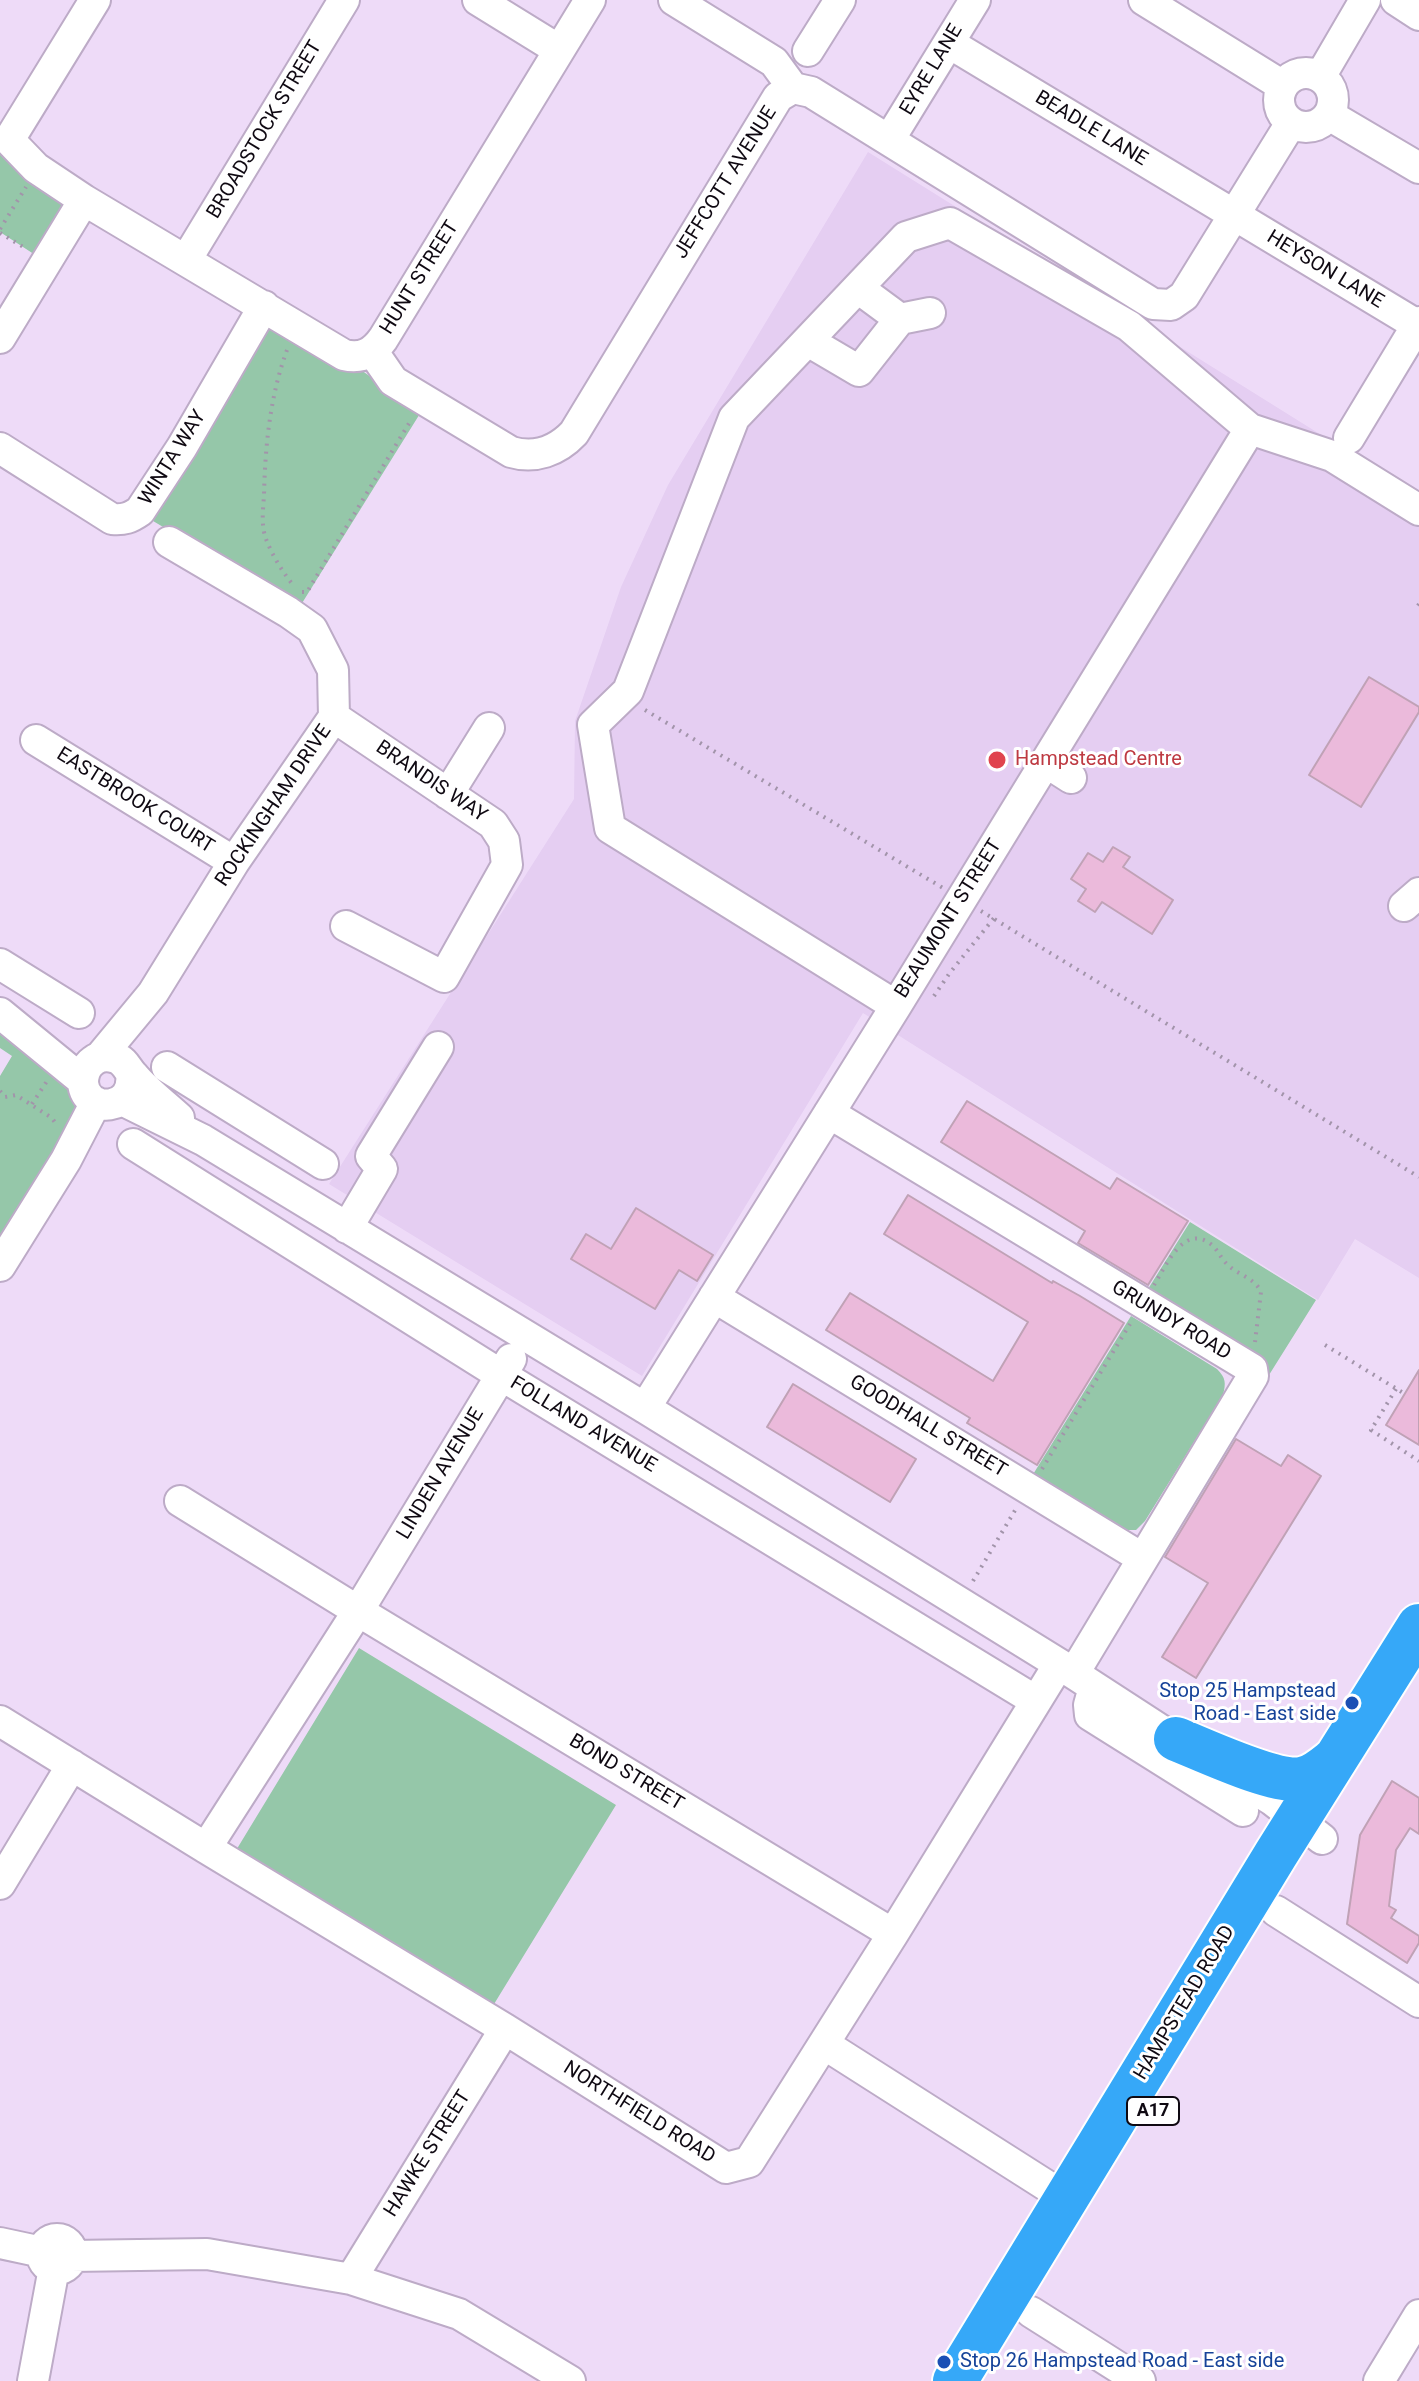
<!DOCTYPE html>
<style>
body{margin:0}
canvas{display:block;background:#eedbf8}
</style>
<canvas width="1419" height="2381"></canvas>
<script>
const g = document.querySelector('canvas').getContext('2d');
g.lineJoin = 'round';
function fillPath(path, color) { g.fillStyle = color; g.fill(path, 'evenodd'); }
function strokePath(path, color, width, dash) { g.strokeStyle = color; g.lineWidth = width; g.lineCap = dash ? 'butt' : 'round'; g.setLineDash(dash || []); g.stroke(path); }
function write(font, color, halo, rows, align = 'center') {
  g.font = font + ' Roboto,sans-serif'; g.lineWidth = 6; g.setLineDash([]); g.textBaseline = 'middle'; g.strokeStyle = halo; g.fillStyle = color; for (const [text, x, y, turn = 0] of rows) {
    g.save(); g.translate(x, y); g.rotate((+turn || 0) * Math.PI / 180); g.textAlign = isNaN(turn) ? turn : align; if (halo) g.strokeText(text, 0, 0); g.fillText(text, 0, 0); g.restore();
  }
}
fillPath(new Path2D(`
 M868,152L1419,496V1278L1355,1239L1318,1300L863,1013L642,1376L329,1184L574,799L575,721L621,587L668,485Z`), '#e5cef2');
fillPath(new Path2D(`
 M0,150L82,203L46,262L0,232Z
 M268,305L421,412L299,608L143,515Z
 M0,1027L74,1075L77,1119L0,1242V1076L12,1056L0,1048Z
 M1190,1222L1316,1300L1269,1375L1143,1297Z
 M1131,1316L1217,1369C1226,1378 1226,1383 1223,1395L1145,1521L1136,1530H1126L1032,1476Z
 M359,1648L616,1805L491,2009L235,1852Z`), '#95c7a9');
const building = new Path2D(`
 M1369,677L1419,707V712L1361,807L1309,775Z
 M1113,847L1130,857L1123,867L1173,900L1152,934L1102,902L1095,912L1078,901L1086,889L1071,879L1088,853L1103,862Z
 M967,1101L1110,1189L1117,1178L1188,1221L1148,1285L1078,1243L1085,1231L941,1142Z
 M908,1195L1052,1283L1053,1281L1080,1296L1124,1323L1037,1465L967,1423L970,1418L826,1330L850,1293L993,1381L1028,1322L884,1234Z
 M636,1208L713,1255L697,1281L679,1270L655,1309L571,1259L586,1234L611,1249Z
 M1419,1370V1445L1386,1425Z
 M793,1384L916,1459L890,1502L767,1427Z
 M1236,1439L1281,1466L1288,1455L1321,1476L1196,1678L1162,1657L1208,1583L1165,1557Z
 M1392,1781L1419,1798V1834L1410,1828L1396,1850L1389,1906L1396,1910L1391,1918L1419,1936V1943L1407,1963L1347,1924L1360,1835Z`);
fillPath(building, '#ebbadb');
strokePath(building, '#c0a2b6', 2);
const minor = new Path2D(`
 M478,0L559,50
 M674,0L774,62L793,88
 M1144,0L1283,86
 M1396,0L1419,15
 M949,43L1417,325
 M808,51L840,0
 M1279 100a27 27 0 1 1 54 0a27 27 0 1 1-54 0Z
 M1320,77L1365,0
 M1329,115L1419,168
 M9,140L36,168L84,200L344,355C362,359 373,353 383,339L590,0
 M9,140L95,0
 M889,140L975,0
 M186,260L344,0
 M900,319L930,313
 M0,338L84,200
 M808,341L859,371L900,319L858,288
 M373,352L393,381L511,452C535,459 557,451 574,433L778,97L793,88L811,92L1153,304L1171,305L1184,296L1291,123
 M1349,438L1419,322
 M0,448L112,519C124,520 130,518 140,511L182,447L264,306
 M334,717L493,824L504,841L507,865L444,977L346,926
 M36,740L234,862
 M1046,762L1071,778
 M448,794L489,728
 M1404,906L1419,893
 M0,964L79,1013
 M896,1006L610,828L593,725L628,691L734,418L906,237L950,223L1129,326L1250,429L1332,456L1419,510
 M0,1013L83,1081
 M100,1057L153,993L234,862L334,717L333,670L312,629L288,612L169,542
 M167,1067L323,1164
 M131,1074C136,1111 86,1115 83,1083C83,1075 86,1066 93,1061C99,1056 108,1055 116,1058C125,1061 127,1069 133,1075C146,1091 164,1104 179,1118
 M122,1100L203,1140L645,1408L1059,1664L1190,1749
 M829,1113L1252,1369L1253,1376L1074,1673
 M133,1144L501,1375L1036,1701
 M347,1228L382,1169L371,1156L438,1047
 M0,1266L66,1160L96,1102
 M714,1297L1142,1558
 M645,1408L896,1006L1250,429
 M180,1501L358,1611L893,1934
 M1094,1687L1089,1705L1090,1715L1243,1811
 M0,1721L206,1848L505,2029L726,2168L749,2162L893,1934L1059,1664
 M1234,1776L1272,1800L1322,1839
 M206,1848L358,1611L511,1359
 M0,1884L72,1765
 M1276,1911L1419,2002
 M824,2044L1066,2198
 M42 2254a15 15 0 1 1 30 0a15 15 0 1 1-30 0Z
 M0,2243L42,2252
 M71,2256L207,2254L351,2279L459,2314L570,2381
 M351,2279L505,2029
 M1031,2312L1140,2381
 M33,2381L54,2268
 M1379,2381L1419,2315`);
const highway = new Path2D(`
 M1176,1739C1204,1750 1275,1784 1302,1779C1314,1777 1324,1768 1334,1760
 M955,2381L1276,1854L1419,1626`);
strokePath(minor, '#bdabc7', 34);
strokePath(highway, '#fff', 48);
strokePath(new Path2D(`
 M0,229L26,187
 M0,233L25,248
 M287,350C270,396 265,447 264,496C263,509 261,526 266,539C272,555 283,573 294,586
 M302,592H307L411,420
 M1419,604L1417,607L1419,608
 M645,710L943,888
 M981,911L1419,1177
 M934,996L949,974L994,918
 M0,1091L5,1097L16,1095L52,1118L56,1124
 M32,1104L47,1081
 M1154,1285C1166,1266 1184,1222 1212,1245C1218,1250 1221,1259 1228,1265C1238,1275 1255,1278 1261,1292L1255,1342
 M1325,1345L1405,1394
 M1396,1389L1371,1430L1419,1461
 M1042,1469L1130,1324
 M973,1581L1017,1507`), '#a294aa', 4, [2, 6]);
strokePath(minor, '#fff', 30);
strokePath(highway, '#36a8f8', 44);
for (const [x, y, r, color] of [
 [997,760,10,"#e0444e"],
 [1352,1703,8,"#1a4fb4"],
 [944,2362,8,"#1a4fb4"]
]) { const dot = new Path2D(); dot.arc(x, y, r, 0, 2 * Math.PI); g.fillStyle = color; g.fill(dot); strokePath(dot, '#fff', 3); }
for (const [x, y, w] of [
 [1153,2111,52]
]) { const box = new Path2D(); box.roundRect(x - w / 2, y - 14, w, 28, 6); g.fillStyle = '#fff'; g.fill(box); strokePath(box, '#0f0912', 2); }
write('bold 18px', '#0f0912', null, [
 ["A17",1153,2111]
]);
write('20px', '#0f0912', '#fff', [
 ["EYRE LANE",932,70,-59],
 ["BEADLE LANE",1091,129,31],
 ["BROADSTOCK STREET",265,130,-59],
 ["JEFFCOTT AVENUE",726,183,-58],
 ["HEYSON LANE",1325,270,31],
 ["HUNT STREET",420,278,-58],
 ["WINTA WAY",173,458,-58],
 ["BRANDIS WAY",431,782,34],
 ["EASTBROOK COURT",135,801,32],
 ["ROCKINGHAM DRIVE",274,806,-56],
 ["BEAUMONT STREET",949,919,-58],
 ["GRUNDY ROAD",1171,1321,31],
 ["FOLLAND AVENUE",583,1425,31],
 ["GOODHALL STREET",928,1427,31],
 ["LINDEN AVENUE",441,1474,-59],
 ["BOND STREET",626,1773,31],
 ["HAMPSTEAD ROAD",1185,2003,-59],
 ["NORTHFIELD ROAD",639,2113,32],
 ["HAWKE STREET",428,2154,-58]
]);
write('20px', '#be3a42', '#fff', [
 ["Hampstead Centre",1015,760]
], 'left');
write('20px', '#164399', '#fff', [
 ["Stop 25 Hampstead",1336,1692],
 ["Road - East side",1336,1715],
 ["Stop 26 Hampstead Road - East side",960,2362,"left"]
], 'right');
</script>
